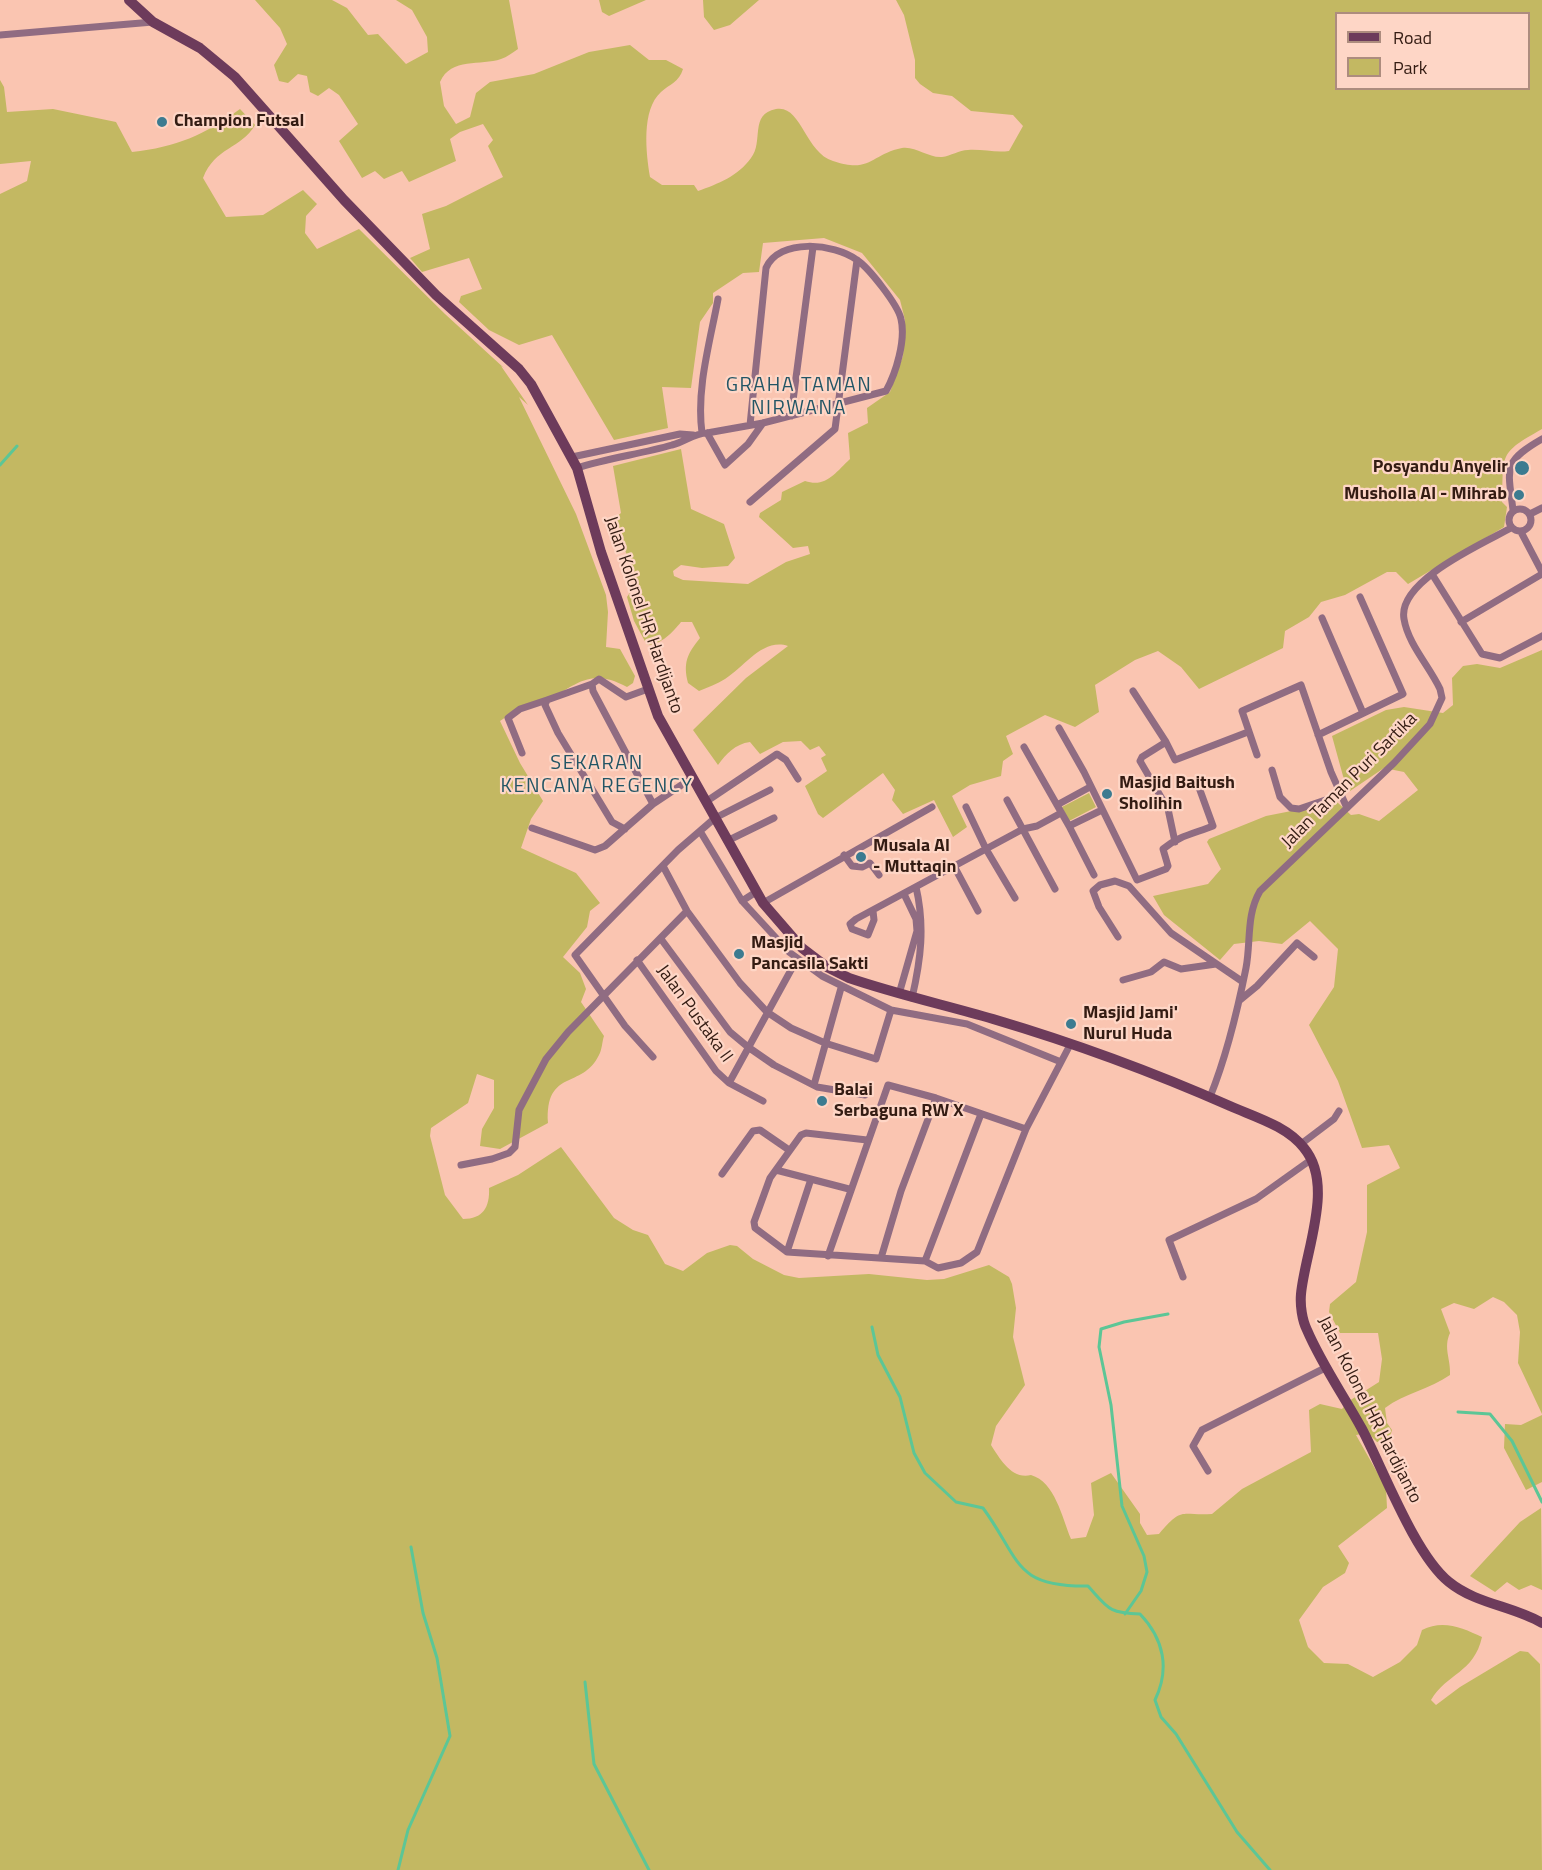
<!DOCTYPE html>
<style>
body{margin:0}
#map{position:relative;width:1542px;height:1870px;overflow:hidden;background:#fac5b1;font-family:"Titillium Web",sans-serif}
canvas{display:block}
.legend{position:absolute;left:1335px;top:12px;width:195px;height:78px;box-sizing:border-box;background:#fed6c6;border:2px solid #ad8c7e;margin:0;padding:8px 10px;list-style:none;font-size:18px;color:#341c13}
.legend li{display:flex;align-items:center;gap:12px;height:30px}
.legend b{width:30px;border:2px solid #ad8c7e}
</style>
<div id="map">
<canvas width="1542" height="1870"></canvas>
<ul class="legend">
<li><b style="height:8px;background:#6d3b5b"></b>Road</li>
<li><b style="height:16px;background:#c3b862"></b>Park</li>
</ul>
</div>
<script>
const g = document.querySelector('canvas').getContext('2d');
g.lineJoin = 'round';
function fillPath(path, color) { g.fillStyle = color; g.fill(path, 'evenodd'); }
function strokePath(path, color, width, dash) { g.strokeStyle = color; g.lineWidth = width; g.lineCap = dash ? 'butt' : 'round'; g.setLineDash(dash || []); g.stroke(path); }
function write(font, color, halo, rows, align = 'center') {
  g.font = font + ' "Titillium Web",sans-serif'; g.lineWidth = 4.5; g.setLineDash([]); g.textBaseline = 'middle'; g.strokeStyle = halo; g.fillStyle = color; for (const [text, x, y, turn = 0] of rows) {
    g.save(); g.translate(x, y); g.rotate((+turn || 0) * Math.PI / 180); g.textAlign = isNaN(turn) ? turn : align; if (halo) g.strokeText(text, 0, 0); g.fillText(text, 0, 0); g.restore();
  }
}
fillPath(new Path2D(`
 M255,0H332L347,8L368,35L378,34L406,64L428,52L427,37L412,10L396,0H509L518,49C512,53 507,57 501,59C481,66 451,57 440,82L444,106L456,124L470,117L476,93L490,82L534,74L589,52L630,45L649,60H666L683,69C679,82 670,84 661,92C641,110 646,153 650,177L662,185H694L698,191C718,184 738,176 751,158C764,142 749,114 776,109C801,104 805,152 833,161C871,174 871,154 902,148C916,146 928,158 942,157C951,156 959,150 968,150C982,149 996,153 1009,151L1023,126L1013,115L971,111L952,96L933,93L920,84L915,78V60L904,15L896,0H1542V429C1498,454 1504,453 1502,502L1507,507L1504,527L1408,584L1396,572H1387L1345,595L1321,602L1309,617L1285,631L1283,648L1199,689L1181,667L1158,651L1135,660L1095,685L1099,712L1075,727L1045,715L1006,736L1013,754L1003,761L1001,776L970,785L952,796L967,827L953,837L934,800L903,814L892,800L895,790L883,773L823,818L818,814L805,786L827,771L821,758L826,755L819,746L810,750L801,741L783,742L760,754L750,742C735,744 726,754 718,765L693,730L746,678L788,646C762,638 745,667 725,679C717,684 708,687 699,691L688,683C683,663 687,654 700,638L692,622H681C673,632 661,645 647,645L634,621L627,597L637,582L625,550L612,536L609,523L621,513L613,466L681,449L691,509L724,524L735,558L728,566L702,568L681,565L673,571L674,576L683,580L748,584L786,562L810,554L808,546L793,548L759,517L760,513L781,500L782,492L805,481C826,488 835,473 850,459L848,433L868,423L867,408L890,392L903,356L905,320L900,300L862,253L824,238L763,243L759,272L743,273L713,293V303L700,322L691,388L662,387L668,428L614,440L552,335L519,345L489,330L459,302L461,296L482,289L469,258L422,272L410,258L430,249L422,214L446,206L503,177L488,146L493,140L483,124L460,132L450,139L456,161L409,182L402,171L384,179L375,171L362,178L339,141L358,124L339,95L329,88L318,96L310,92L307,76L298,74L288,83L279,81L274,65L287,44L280,28ZM1336,14H1528V88H1336Z
 M599,0H646L609,16L602,12Z
 M703,0H759L730,25L714,30L704,17Z
 M0,80L4,87L7,112L53,109L116,122L132,152C177,147 204,135 240,109L255,125C241,149 215,147 203,178L226,217L263,215L303,190L317,204L306,216L305,233L317,249L359,229L445,314L504,368L501,366L528,405L519,397L576,514L606,595L608,612L606,647L620,649L635,676L633,683L627,687C587,665 576,688 541,702C523,709 517,709 500,721L520,763L543,801L531,819L521,848L576,873L600,903L590,911L587,927L563,957L580,973L586,989L581,1002L604,1036C602,1042 602,1050 599,1055C582,1090 545,1068 548,1123L500,1149L480,1146L482,1129L494,1108V1080L477,1074L468,1103L431,1128L430,1136L445,1195L463,1219C483,1219 490,1207 489,1188L518,1175L561,1147L614,1218L633,1230L648,1235L665,1264L683,1271L707,1253L730,1245L737,1246L753,1259L784,1275L799,1278L869,1274L927,1280L944,1279L989,1265L1009,1277L1012,1284L1016,1308L1013,1337L1025,1385L996,1426L991,1445C1000,1459 1012,1480 1031,1475C1055,1482 1062,1517 1071,1539L1086,1537L1094,1515L1091,1483L1111,1473L1140,1514V1523L1147,1535L1159,1534C1183,1506 1180,1516 1212,1514L1242,1489L1311,1452L1309,1410L1320,1404L1342,1409L1349,1401L1379,1382L1382,1359L1378,1333H1340L1329,1312L1330,1304L1356,1282L1367,1232V1185L1400,1168L1389,1145L1362,1148L1338,1081L1309,1025L1334,987L1338,949L1310,921L1282,944L1259,941L1234,944L1220,960L1164,915L1153,896L1208,884L1221,869L1207,842L1209,839L1266,816L1337,802L1351,815L1359,814L1379,821L1418,790L1404,772L1384,768L1350,791L1343,776L1332,736L1386,710L1404,707L1443,713L1453,705L1452,678L1463,666L1477,664L1500,668L1542,650V1414L1518,1363L1520,1332L1517,1315L1504,1302L1493,1297L1474,1309L1454,1303L1441,1309L1450,1333C1443,1348 1451,1359 1450,1375C1430,1389 1405,1393 1385,1408L1387,1423L1392,1430L1388,1443L1377,1442L1368,1433L1356,1435L1386,1488L1387,1508L1338,1546L1349,1563L1345,1573L1323,1587L1299,1620L1308,1647L1324,1663L1348,1664L1373,1677L1400,1662L1417,1645L1422,1630C1443,1619 1463,1628 1482,1637C1474,1673 1447,1673 1431,1700L1436,1705L1460,1687L1520,1651L1528,1652L1540,1664L1542,1870H0V194L27,181L31,161L0,164Z
 M1089,793L1096,807L1069,821L1062,807Z
 M1542,1415V1482L1526,1490L1504,1448L1505,1424L1521,1425Z
 M1541,1508L1542,1590L1531,1585L1519,1590L1507,1582L1495,1592L1470,1576L1520,1522Z`), '#c3b862');
strokePath(new Path2D(`
 M0,465L17,446
 M872,1327L878,1355L900,1397L914,1453L925,1473L956,1502L983,1508C1021,1560 1013,1587 1088,1586C1108,1608 1108,1613 1140,1614C1164,1639 1170,1669 1155,1700L1161,1717L1176,1734L1237,1832L1270,1870
 M1458,1412L1490,1414L1512,1441L1542,1502
 M1125,1614L1141,1591L1147,1572L1144,1556L1122,1506L1111,1405L1099,1347L1101,1329L1124,1322L1168,1314
 M585,1682L594,1764L649,1870
 M398,1870L408,1830L450,1736L437,1658L423,1613L411,1547`), '#5cc696', 3);
strokePath(new Path2D(`
 M0,35L153,22
 M791,416L813,247
 M702,433C696,389 710,342 718,299
 M707,433L725,465L748,444L763,423
 M572,457L680,434L693,435
 M577,468C608,458 641,454 672,445C685,442 694,433 707,433L763,423L886,391C896,373 906,340 901,319C898,305 869,268 857,260C834,243 779,238 766,268L750,425
 M750,502L835,429L857,260
 M1509 520a11 11 0 1 1 22 0a11 11 0 1 1-22 0Z
 M1513,510C1508,468 1502,462 1542,439
 M1530,514L1542,508
 M1521,532L1542,572
 M1432,574L1482,654L1500,658L1542,636
 M1322,618L1363,713
 M1461,622L1542,574
 M592,684L547,700L545,705L558,733L612,822L625,829
 M648,689L626,697L599,679L592,684L593,691L653,804L692,778
 M1133,691L1166,742L1175,760L1248,732
 M1059,728L1084,772L1137,880L1166,869L1168,866L1163,849C1178,836 1196,833 1213,826L1197,782
 M1318,735L1403,694L1360,597
 M1166,742L1142,757L1140,761L1168,809L1175,842
 M1024,747L1069,826L1094,875
 M522,753L508,718L520,709L547,700
 M1257,755L1242,711L1301,685L1331,772L1347,808
 M1272,770L1280,797L1291,808L1299,809L1340,795
 M1007,800L1055,889
 M707,801L777,754L786,760L798,779
 M1057,805L1090,787
 M966,807L986,849L1015,898
 M1069,826L1102,810
 M532,828L595,850L605,846L653,804
 M700,831L742,901L789,952L822,976L891,1010L967,1024L1061,1062
 M727,841L774,818
 M844,855L852,866L862,867L870,863L879,875
 M663,866L687,911L740,983L767,1012L791,1028L825,1043L876,1059L891,1010
 M954,866L978,911
 M742,901L756,892
 M763,903L932,807
 M873,911L874,920L868,935L852,929L850,924L856,919L1023,829L1037,826L1061,813
 M1118,937L1099,907L1093,891L1100,885L1115,881L1129,886L1171,933L1243,982
 M661,939L730,1032L748,1047L774,1065L817,1087L865,1095
 M637,960L716,1071L729,1083L763,1101
 M1123,980L1151,972L1164,962L1181,969L1216,964
 M899,994L917,931L916,919L904,894
 M912,998C921,959 925,926 916,887
 M1240,1000L1257,986L1297,943L1314,957
 M653,1057L625,1026L575,955L678,850L715,818L770,790
 M729,1083L797,959
 M814,1085L841,988
 M1210,1097C1227,1055 1237,1013 1246,968C1251,942 1246,915 1260,891L1394,763L1430,724L1442,698L1440,689C1430,667 1408,644 1404,619C1397,581 1482,544 1511,528
 M867,1140L806,1133L801,1135L770,1178L754,1222L755,1228L787,1252L925,1261L938,1268L961,1263L977,1252L1026,1129L1071,1043
 M1301,1144L1334,1119L1339,1111
 M461,1165L492,1159L509,1153L515,1147L519,1110L546,1059L568,1032L687,911
 M776,1170L849,1189
 M722,1174L753,1131L760,1130L789,1150
 M787,1252L811,1179
 M828,1256L888,1085L936,1098L1026,1129
 M881,1258L901,1191L936,1098
 M925,1261L981,1114
 M1183,1277L1169,1240L1256,1199L1312,1159
 M1208,1471L1193,1446L1202,1430L1327,1367`), '#906c82', 7);
strokePath(new Path2D(`
 M129,0L153,22L200,48L235,77L344,200L436,295L519,369L531,384L577,468L601,552L658,716L763,903L802,948L827,967L849,978C896,994 945,1005 993,1019C1074,1043 1153,1072 1230,1106C1255,1117 1287,1126 1304,1148C1335,1185 1305,1251 1301,1294C1300,1305 1302,1320 1307,1330C1322,1365 1344,1396 1362,1429C1383,1469 1415,1555 1449,1582C1476,1604 1513,1606 1542,1623`), '#6d3b5b', 10);
for (const [x, y, r, color] of [
 [162,122,6,"#3c7b90"],
 [1522,468,8,"#3c7b90"],
 [1519,495,6,"#3c7b90"],
 [1107,794,6,"#3c7b90"],
 [861,857,6,"#3c7b90"],
 [739,954,6,"#3c7b90"],
 [1071,1024,6,"#3c7b90"],
 [822,1101,6,"#3c7b90"]
]) { const dot = new Path2D(); dot.arc(x, y, r, 0, 2 * Math.PI); g.fillStyle = color; g.fill(dot); strokePath(dot, '#fed6c6', 2); }
write('bold 18px', '#341c13', '#fed6c6', [
 ["Champion Futsal",174,122],
 ["Posyandu Anyelir",1508,468,"right"],
 ["Musholla Al - Mihrab",1507,495,"right"],
 ["Masjid Baitush",1119,784],
 ["Sholihin",1119,805],
 ["Musala Al",873,847],
 ["- Muttaqin",873,868],
 ["Masjid",751,944],
 ["Pancasila Sakti",751,965],
 ["Masjid Jami'",1083,1014],
 ["Nurul Huda",1083,1035],
 ["Balai",834,1091],
 ["Serbaguna RW X",834,1112]
], 'left');
write('18px', '#341c13', '#fed6c6', [
 ["Jalan Kolonel HR Hardijanto",643,615,71],
 ["Jalan Taman Puri Sartika",1350,781,-45],
 ["Jalan Pustaka II",694,1014,54],
 ["Jalan Kolonel HR Hardijanto",1369,1410,63]
]);
g.letterSpacing = '1.5px';
write('20px', '#225565', '#fed6c6', [
 ["GRAHA TAMAN",799,386],
 ["NIRWANA",799,409],
 ["SEKARAN",597,764],
 ["KENCANA REGENCY",597,787]
]);
g.letterSpacing = '0px';
</script>
